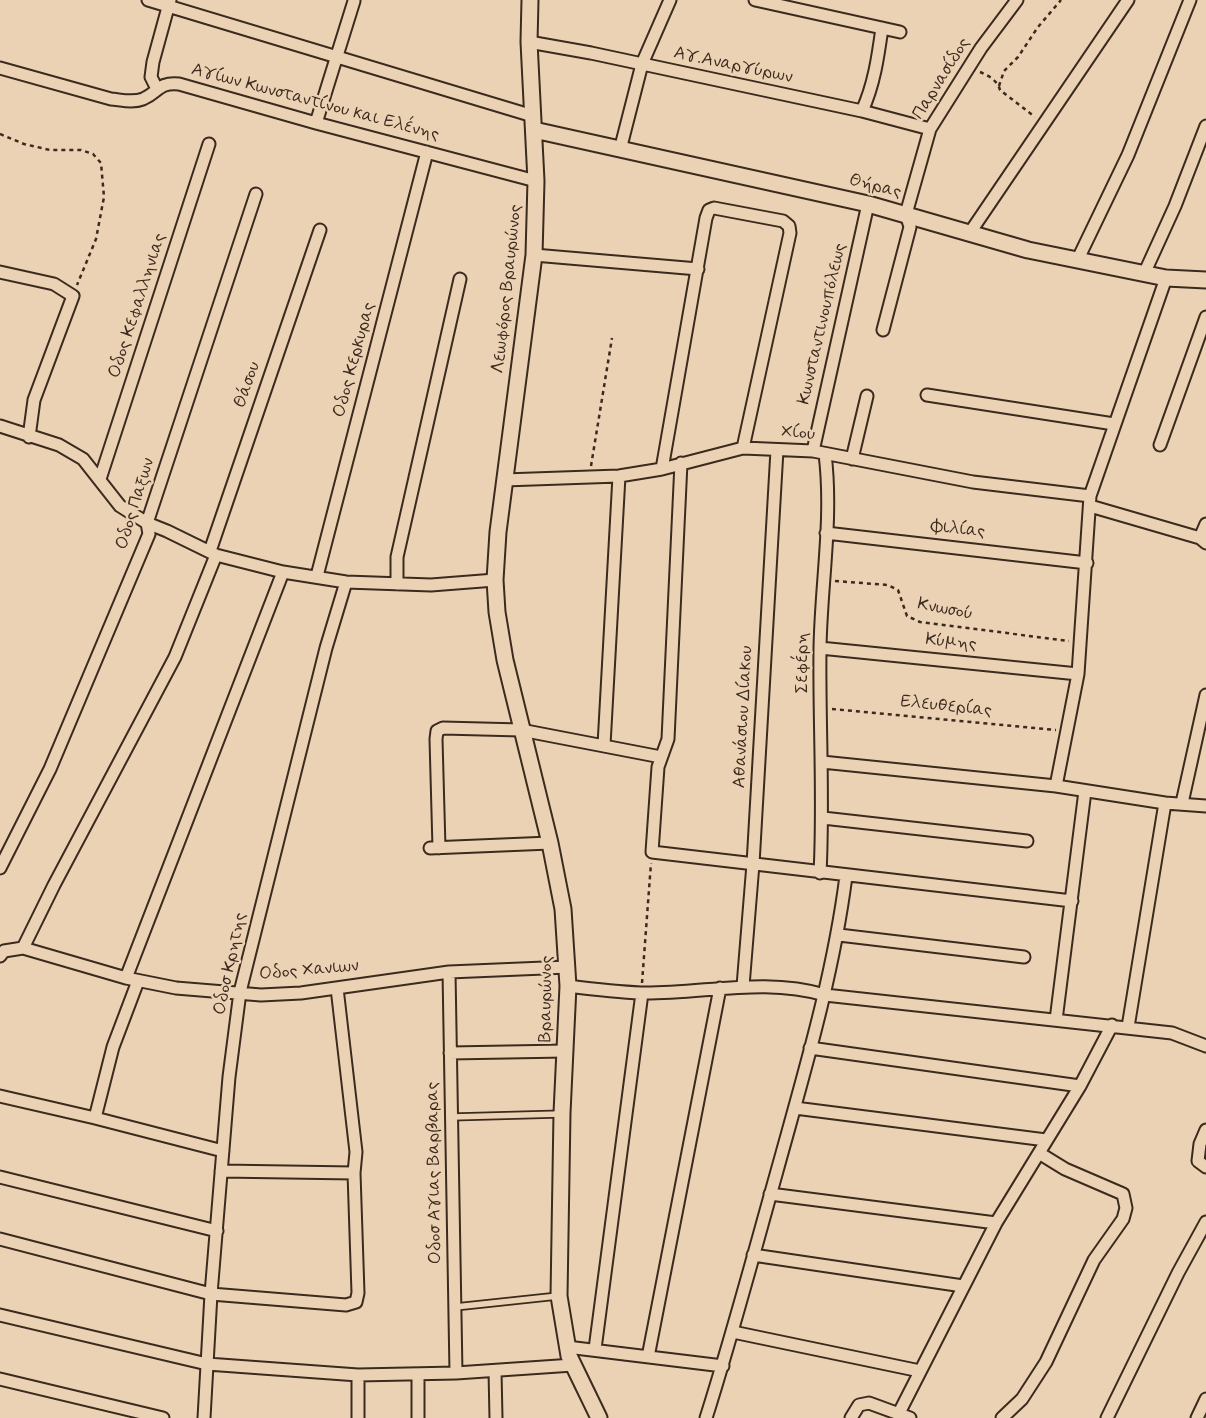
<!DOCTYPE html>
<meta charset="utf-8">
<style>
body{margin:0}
canvas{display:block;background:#ecd2b4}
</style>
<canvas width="1206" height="1418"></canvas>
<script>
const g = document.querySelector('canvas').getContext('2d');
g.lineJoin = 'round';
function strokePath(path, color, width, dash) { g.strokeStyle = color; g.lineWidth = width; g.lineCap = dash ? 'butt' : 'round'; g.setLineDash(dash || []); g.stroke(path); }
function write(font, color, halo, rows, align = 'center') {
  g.font = font + ' Mynerve,sans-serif'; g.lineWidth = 5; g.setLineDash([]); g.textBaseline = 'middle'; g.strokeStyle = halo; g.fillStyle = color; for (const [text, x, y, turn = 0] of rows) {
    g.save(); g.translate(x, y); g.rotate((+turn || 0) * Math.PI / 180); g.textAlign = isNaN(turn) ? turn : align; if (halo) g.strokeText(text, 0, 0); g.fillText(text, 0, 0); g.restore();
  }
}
const lane = new Path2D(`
 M452,1117L560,1114
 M455,1307L558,1296`);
const street = new Path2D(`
 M148,0L533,116
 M755,0L900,32
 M529,42L591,53L862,111L930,129
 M0,68L111,99C122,100 133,103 143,99C159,92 158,82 179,84L316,123L536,181
 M157,89L151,77L153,62L170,0
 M862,111C874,85 878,57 882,28
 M316,123L354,1
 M620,150L642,64L670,0
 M969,234L1128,0
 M534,255L698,269
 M1077,261L1128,155L1190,0
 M0,272L54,284L73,296L34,400L29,437
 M1144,274L1175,206L1206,126
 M883,330L910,227L906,214L930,129L981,48L1017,0
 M927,395L1114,424
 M0,426L59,445L83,459L120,506L147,523L167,531L216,555L283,572L346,582L431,585L495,580
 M1160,445L1206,317
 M813,451L868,204
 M852,459L867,396
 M681,463L668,739L658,767L652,852L1072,901
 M662,469L706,218L709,210L714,208L783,221L789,226L790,233L743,448
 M100,479L209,144
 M504,480L619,476L662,469L743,448L813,451L973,482L1090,496
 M1090,506L1200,538L1206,543
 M826,533L1087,563
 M1200,538L1206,524
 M210,551L320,230
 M317,576L427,152
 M397,584V557L460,279
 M820,648L1078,674
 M604,745L619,476
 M822,762L1056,786L1165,803L1206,806
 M1056,786L1078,674L1090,496L1166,278
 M1182,803L1206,695
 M823,818L1027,841
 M430,848L550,843
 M439,848L436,739L437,731L443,728L521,730L661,757
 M0,868L50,769L149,534L147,523L256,194
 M820,873C824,798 819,723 820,648C821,584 833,518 825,454
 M839,935L1024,957
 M23,948L54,885L175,657L216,555
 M0,956L4,951L23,948L126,978L176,988L261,995L301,993L449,972L568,967
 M449,972L456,1373
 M126,978L283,572
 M568,986C592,989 617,992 641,993C704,994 764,977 825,995L1172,1033L1206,1046
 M743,986L753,864L777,450
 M1056,1020L1085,791
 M1128,1027L1165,803
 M810,1048L1080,1086
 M450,1053L565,1051
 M0,1096L95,1118L223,1151
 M795,1108L1046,1140
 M95,1118L113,1047L138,981
 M1206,1130L1200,1144L1198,1161L1206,1167
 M221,1171L354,1173
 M0,1177L217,1231
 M770,1194L996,1223
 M0,1239L211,1294L346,1305L356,1302L358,1293L354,1173L356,1152L337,988
 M753,1255L963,1286
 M0,1315L207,1364L358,1375L456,1373L573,1365
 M733,1332L920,1371
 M567,1347L723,1366
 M595,1349L642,993
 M648,1357L720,988
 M495,1371L496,1418
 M418,1375V1418
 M0,1379L163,1418
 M899,1413L996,1223L1080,1086L1112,1025
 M204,1418L211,1294L229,1077L240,992L326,648L346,582
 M358,1418V1375
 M706,1418C732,1336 754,1253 777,1171C804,1073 833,977 846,876
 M851,1418L859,1405L869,1403L910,1418
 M1002,1418L1022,1399L1046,1362L1094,1260L1123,1219L1126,1208L1123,1194L1065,1169L1039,1153
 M1107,1418L1178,1273L1206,1222
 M1197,1418L1206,1399`);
const secondary = new Path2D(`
 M530,0L529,42L536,181L534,255L498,532L495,580L497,612L505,660L550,843L563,909L568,986L562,1113L559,1296L569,1356L599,1418
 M534,130L868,204L1028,250L1166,278L1206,280`);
strokePath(lane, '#3b2a1e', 9);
strokePath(street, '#3b2a1e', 15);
strokePath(secondary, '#3b2a1e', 19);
strokePath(new Path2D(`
 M980,72C988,75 998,81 1000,90L1035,117
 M999,86L1004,71L1018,57L1038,27L1061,0
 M0,134L24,144L50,150H81L93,154L101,163L104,197L96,239L77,285
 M591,466L612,338
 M835,581L888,585L898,590L907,616L920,622L1069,641
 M832,709L1056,730
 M642,983L651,863`), '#3b2a1e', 2.5, [4, 4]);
strokePath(lane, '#ecd2b4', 5.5);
strokePath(street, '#ecd2b4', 11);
strokePath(secondary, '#ecd2b4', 15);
write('18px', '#3b2a1e', '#ecd2b4', [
 ["Αγ.Αναργύρων",733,66,12],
 ["Παρνασίδος",942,79,-58],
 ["Αγίων Κωνσταντίνου και Ελένης",315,103,15],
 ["Θήρας",875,187,14],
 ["Λεωφόρος Βραυρώνος",508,289,-84],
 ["Οδος Κεφαλληνιας",138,306,-72],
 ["Κωνσταντινουπόλεως",823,324,-77],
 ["Οδος Κερκυρας",355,360,-75],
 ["Θάσου",248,385,-71],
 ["Χίου",798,434,5],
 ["Οδος Παξων",136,504,-73],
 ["Φιλίας",958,530,6],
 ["Κνωσού",945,610,11],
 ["Κύμης",951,643,6],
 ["Σεφέρη",803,663,-90],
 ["Ελευθερίας",946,707,6],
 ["Αθανάσιου Δίακου",744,717,-87],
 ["Οδοσ Κρητης",231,964,-78],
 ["Οδος Χανιων",309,971,-5],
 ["Βραυρώνος",547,999,-89],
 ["Οδοσ Αγιας Βαρβαρας",435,1173,-91]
]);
</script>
